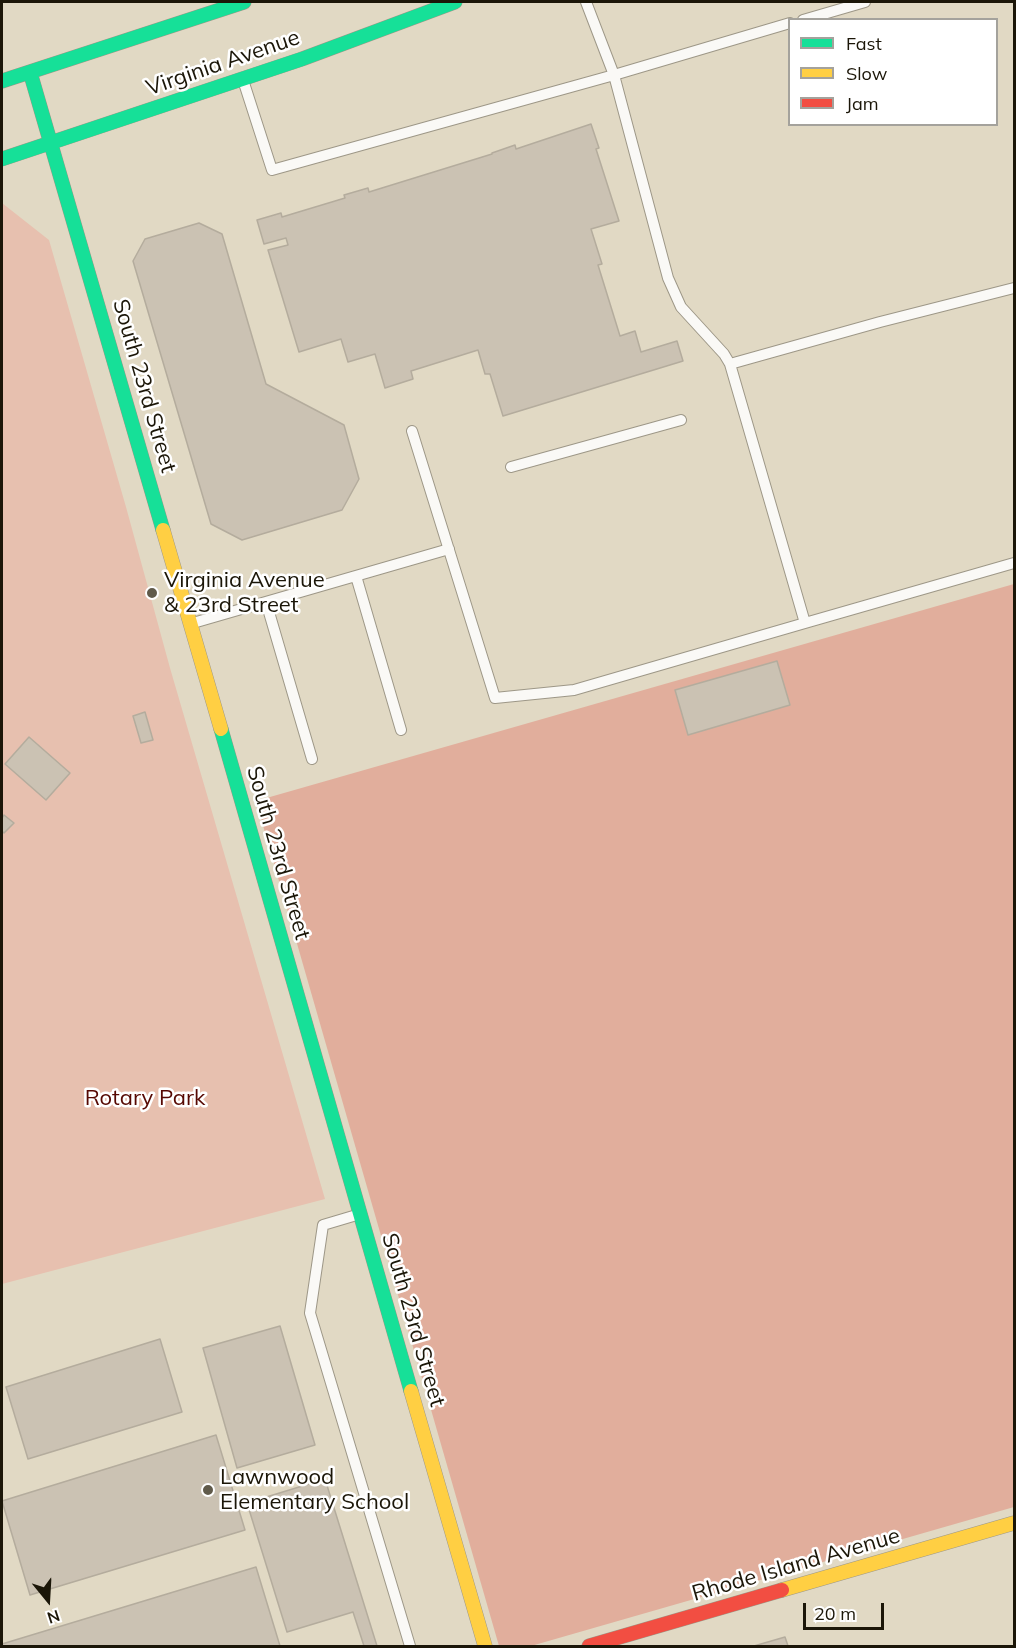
<!DOCTYPE html>
<style>
body{margin:0}
#map{position:relative;width:1016px;height:1648px;overflow:hidden;background:#e1d9c4;font-family:Mulish,sans-serif}
canvas{display:block}
.frame{position:absolute;inset:0;border:3px solid #1b1608;pointer-events:none}
.legend{position:absolute;left:788px;top:18px;width:210px;height:108px;box-sizing:border-box;background:#fff;border:2px solid #a4a29c;margin:0;padding:8px 10px;list-style:none;font-size:18px;color:#1b1608}
.legend li{display:flex;align-items:center;gap:12px;height:30px}
.legend b{width:30px;border:2px solid #a4a29c}
.north{position:absolute;left:18px;top:1570px;width:60px;height:60px;-webkit-text-stroke:4px #fff;paint-order:stroke;rotate:162deg;font-size:16px;font-weight:700;line-height:24px;text-align:center;color:#1b1608}
.north::after{content:'';display:block;margin:auto;width:21px;height:27px;background:#1b1608;clip-path:polygon(50% 0,100% 100%,50% 72%,0 100%)}
.scale{position:absolute;left:803px;top:1603px;width:81px;height:27px;box-sizing:border-box;border:3px solid #1b1608;border-top:0;padding-left:8px;font-size:18px;line-height:21px;white-space:nowrap;color:#1b1608;-webkit-text-stroke:4px #fff;paint-order:stroke}
</style>
<div id="map">
<canvas width="1016" height="1648"></canvas>
<div class="frame"></div>
<ul class="legend">
<li><b style="height:8px;background:#16e098"></b>Fast</li>
<li><b style="height:8px;background:#ffcf43"></b>Slow</li>
<li><b style="height:8px;background:#f24e42"></b>Jam</li>
</ul>
<div class="north">N</div>
<div class="scale">20 m</div>
</div>
<script>
const g = document.querySelector('canvas').getContext('2d');
g.lineJoin = 'round';
function fillPath(path, color) { g.fillStyle = color; g.fill(path, 'evenodd'); }
function strokePath(path, color, width, dash) { g.strokeStyle = color; g.lineWidth = width; g.lineCap = dash ? 'butt' : 'round'; g.setLineDash(dash || []); g.stroke(path); }
function write(font, color, halo, rows, align = 'center') {
  g.font = font + ' Mulish,sans-serif'; g.lineWidth = 5; g.setLineDash([]); g.textBaseline = 'middle'; g.strokeStyle = halo; g.fillStyle = color; for (const [text, x, y, turn = 0] of rows) {
    g.save(); g.translate(x, y); g.rotate((+turn || 0) * Math.PI / 180); g.textAlign = isNaN(turn) ? turn : align; if (halo) g.strokeText(text, 0, 0); g.fillText(text, 0, 0); g.restore();
  }
}
fillPath(new Path2D(`
 M2,203L49,240L126,507L170,668L325,1199L2,1284Z`), '#e7c0af');
fillPath(new Path2D(`
 M1014,584V1507L531,1646H499L256,801Z`), '#e1ae9c');
const building = new Path2D(`
 M591,124L599,148L596,149L619,221L591,229L602,264L598,265L620,336L635,331L641,352L677,341L683,361L503,416L490,374H485L478,350L411,371L413,379L385,388L375,354L348,362L341,339L299,352L268,250L288,245L286,238L264,244L257,220L281,213L282,217L345,198L344,195L368,188L369,192L492,154V153L515,145L516,149Z
 M199,223L222,234L266,384L344,425L359,479L342,510L242,540L211,524L133,261L145,239Z
 M777,661L790,705L688,735L675,690Z
 M145,712L153,740L141,743L133,716Z
 M29,737L70,773L46,800L5,764Z
 M4,815L14,823L4,833L2,831V818Z
 M280,1326L315,1445L237,1468L203,1348Z
 M160,1339L182,1412L28,1459L6,1387Z
 M216,1435L245,1530L30,1595L2,1501Z
 M325,1479L377,1646H364L353,1612L287,1632L247,1503Z
 M256,1567L280,1646H2V1644Z
 M785,1637L788,1646H754Z`);
fillPath(building, '#cbc2b3');
strokePath(building, '#b4ac9d', 1.5);
const lane = new Path2D(`
 M803,20L865,2
 M790,23L614,75L668,278L681,307L724,354L730,364L805,623L1014,563
 M244,83L272,170L614,75L586,2
 M730,364L880,322L1014,288
 M412,431L495,698L574,690L805,623
 M511,467L681,420
 M356,576L401,730
 M266,602L312,759
 M193,623L449,549
 M360,1214L323,1225L310,1313L410,1646`);
const fast = new Path2D(`
 M30,72L163,530
 M2,81L244,2
 M2,159L302,59L455,2
 M221,729L411,1391`);
const slow = new Path2D(`
 M163,530L221,729
 M411,1391L485,1646
 M782,1590L1014,1523`);
const jam = new Path2D(`
 M589,1646L782,1590`);
strokePath(lane, '#9d9787', 12);
strokePath(fast, '#9d9787', 15);
strokePath(slow, '#9d9787', 15);
strokePath(jam, '#9d9787', 15);
strokePath(lane, '#faf9f6', 10);
strokePath(fast, '#16e098', 14);
strokePath(slow, '#ffcf43', 14);
strokePath(jam, '#f24e42', 14);
for (const [x, y, r, color] of [
 [152,593,6,"#605a4a"],
 [208,1490,6,"#605a4a"]
]) { const dot = new Path2D(); dot.arc(x, y, r, 0, 2 * Math.PI); g.fillStyle = color; g.fill(dot); strokePath(dot, '#fff', 2); }
write('22px', '#1b1608', '#fff', [
 ["Virginia Avenue",223,63,-19],
 ["South 23rd Street",144,386,74],
 ["South 23rd Street",278,853,74],
 ["South 23rd Street",413,1320,74],
 ["Rhode Island Avenue",796,1565,-16]
]);
write('22px', '#1b1608', '#fff', [
 ["Virginia Avenue",164,580],
 ["& 23rd Street",164,605],
 ["Lawnwood",220,1477],
 ["Elementary School",220,1502]
], 'left');
write('22px', '#560802', '#fff', [
 ["Rotary Park",145,1098]
]);
</script>
